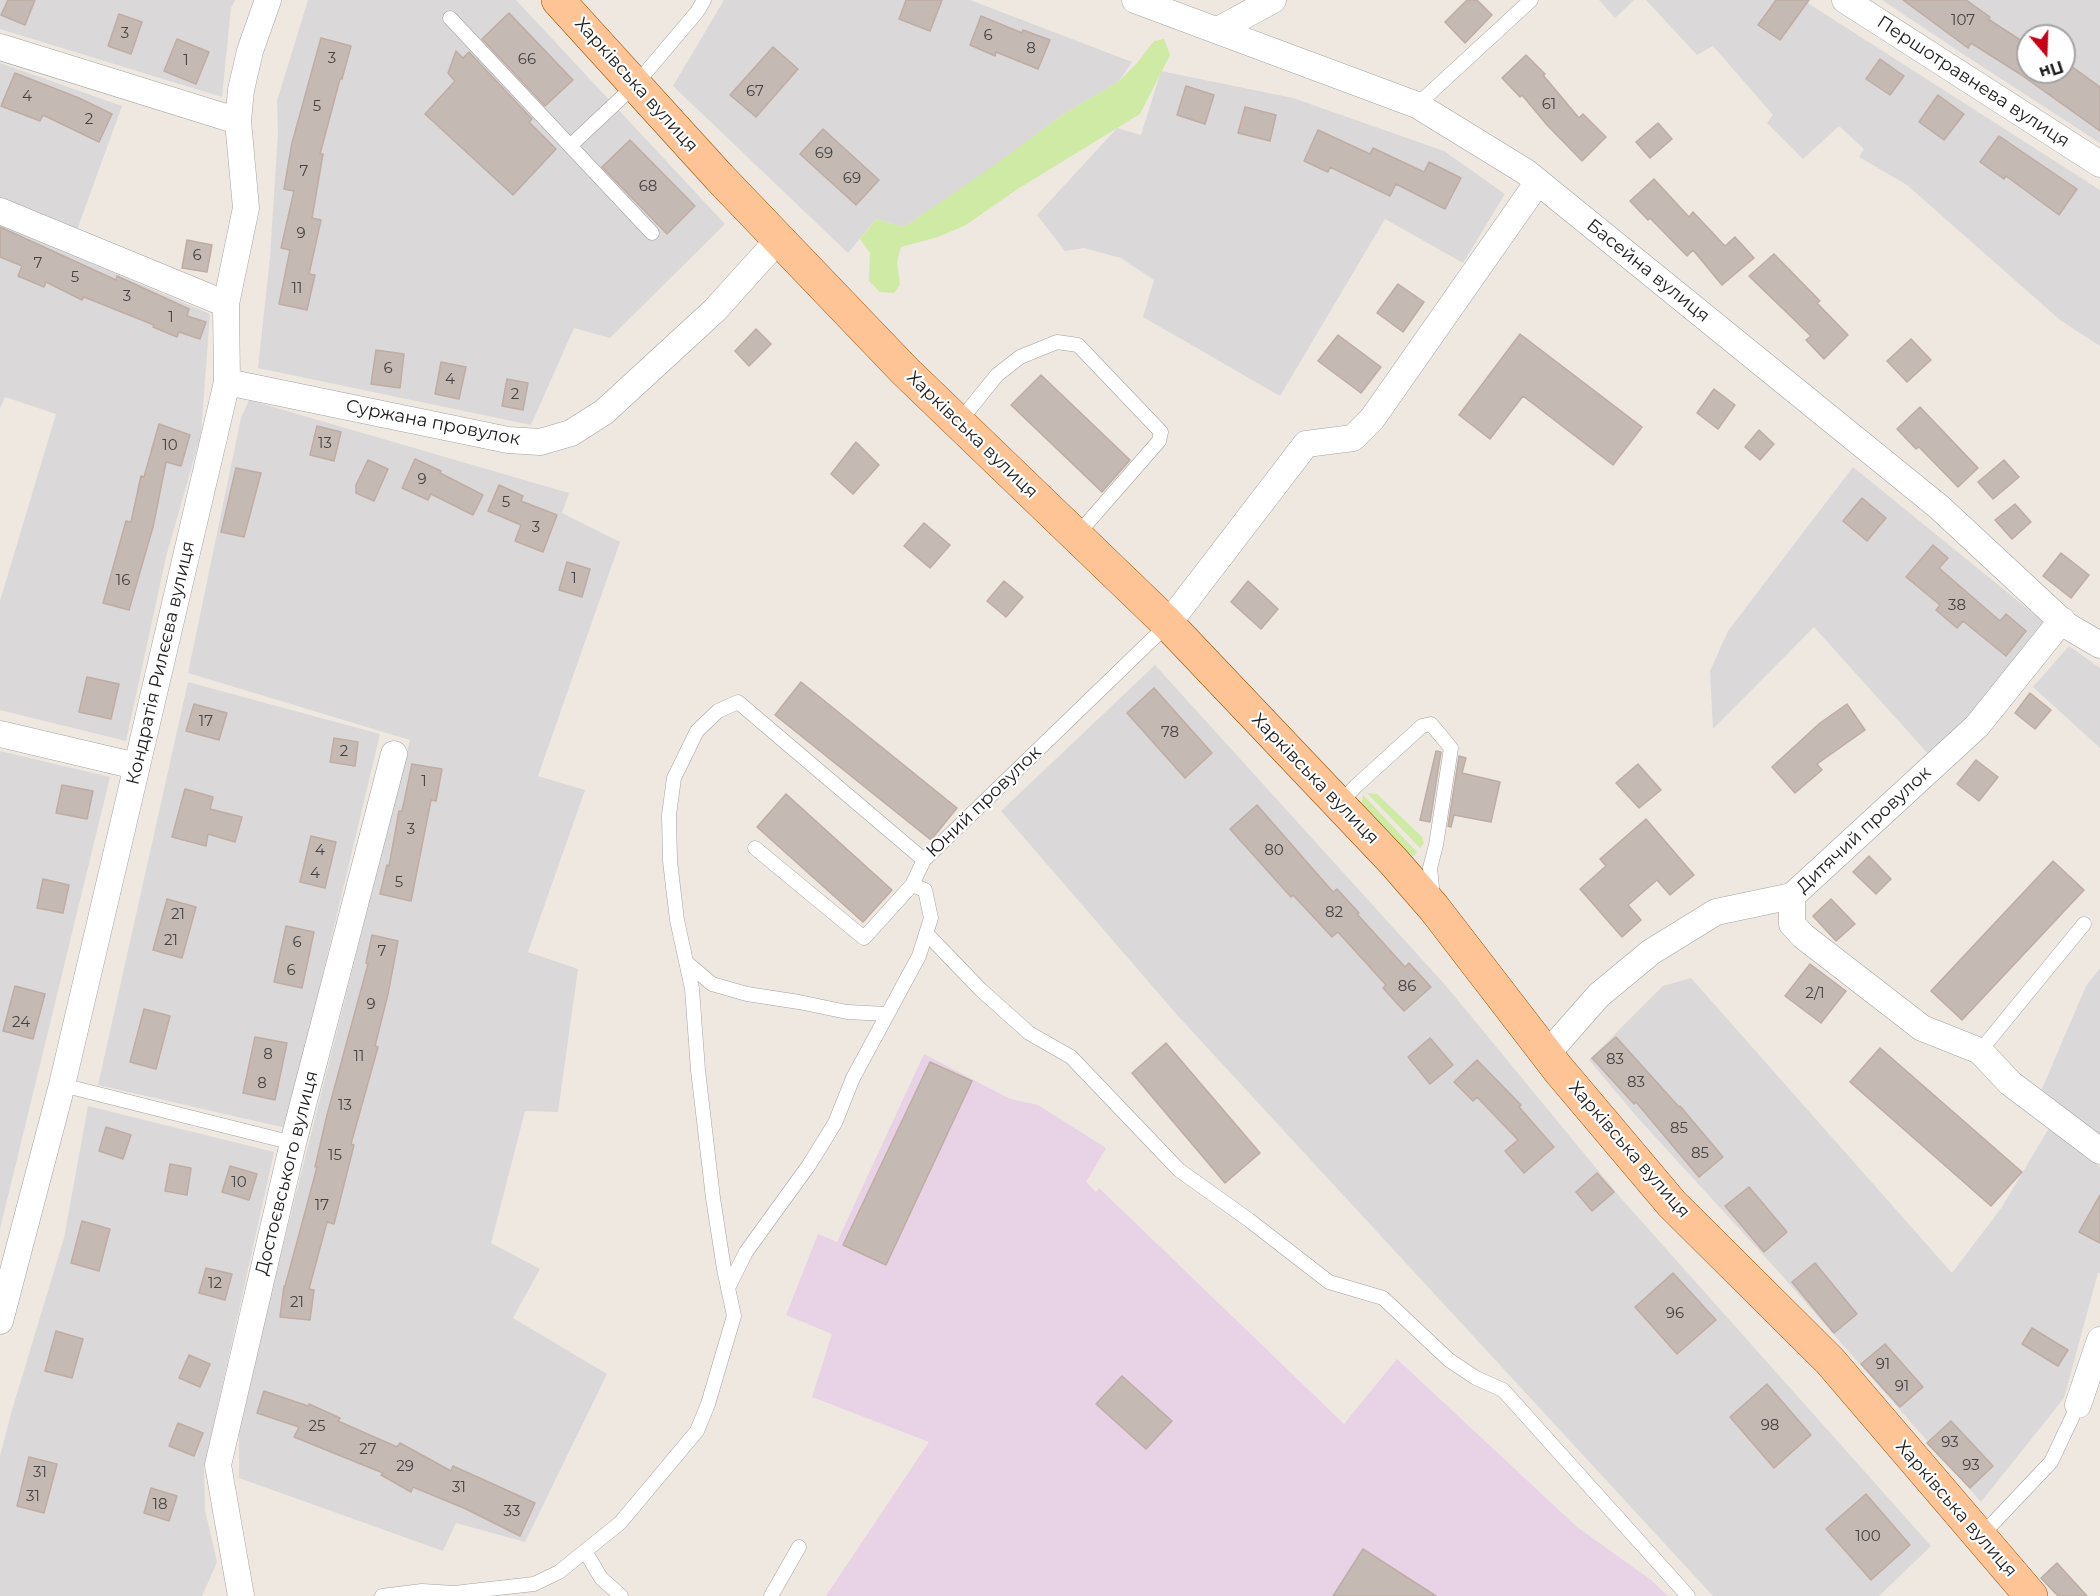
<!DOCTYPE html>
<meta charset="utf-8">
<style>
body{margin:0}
#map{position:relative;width:2100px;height:1596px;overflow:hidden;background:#eee8e1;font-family:Montserrat,sans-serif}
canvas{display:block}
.north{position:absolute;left:2016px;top:24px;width:60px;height:60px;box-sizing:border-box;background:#fff;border:2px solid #a4a4a4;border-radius:50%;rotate:161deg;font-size:16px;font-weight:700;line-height:24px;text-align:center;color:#1c1c1c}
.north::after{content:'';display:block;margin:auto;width:21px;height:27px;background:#c70017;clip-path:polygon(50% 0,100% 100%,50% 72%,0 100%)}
</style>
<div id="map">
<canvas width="2100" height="1596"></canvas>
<div class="north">Пн</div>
</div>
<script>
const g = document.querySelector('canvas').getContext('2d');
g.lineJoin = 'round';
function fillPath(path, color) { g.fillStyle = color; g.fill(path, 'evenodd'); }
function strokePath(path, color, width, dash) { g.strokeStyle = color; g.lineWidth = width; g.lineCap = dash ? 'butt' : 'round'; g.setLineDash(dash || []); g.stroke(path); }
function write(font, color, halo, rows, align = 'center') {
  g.font = font + ' Montserrat,sans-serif'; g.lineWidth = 4.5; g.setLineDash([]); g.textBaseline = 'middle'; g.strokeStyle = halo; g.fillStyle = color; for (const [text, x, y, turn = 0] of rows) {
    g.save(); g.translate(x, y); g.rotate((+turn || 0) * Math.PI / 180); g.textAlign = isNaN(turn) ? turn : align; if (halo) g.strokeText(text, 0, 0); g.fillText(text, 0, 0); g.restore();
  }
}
fillPath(new Path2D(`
 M0,0H235L231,8L222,97L0,29Z
 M308,0H516L725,224L610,338L574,328L531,425L258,368L270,257L278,132L277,101Z
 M724,0H970L1132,62L1119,81L1062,115L992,168L904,227L876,219L848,253L673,86Z
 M1599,0H1634L1615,18Z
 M1646,0H1803L2100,190V346L2060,320L1907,185L1859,157L1864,149L1839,126L1803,159L1767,123L1773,115L1713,46L1697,55Z
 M1882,0H2100V143L1966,56ZM2028,36H2064V72H2028Z
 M0,63L122,106L77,230L0,198Z
 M1161,71L1293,98L1444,151L1505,194L1463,263L1385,219L1280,396L1143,317L1154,280L1121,258L1084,248L1065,251L1037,215L1117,128L1141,135Z
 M0,224L210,314L201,434L166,557L126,741L0,710V601L56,414L5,397L0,409Z
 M249,400L569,493L562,513L620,542L538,776L585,790L528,952L578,969L558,1112L525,1111L491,1243L540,1269L513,1318L607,1374L525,1542L456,1523L443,1551L239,1478V1421L410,740L188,673L241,418Z
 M1853,467L2045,623L1973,717L1930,756L1814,627L1713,729L1710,671L1728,631Z
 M2069,646L2100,668V748L2033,687Z
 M1155,665L1447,987L1619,1196L1931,1546L1879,1596H1713L1178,1016L1001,811Z
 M188,682L380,734L286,1128L98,1085Z
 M0,751L110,777L0,1229Z
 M2100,968V1136L2041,1091L2086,986Z
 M1691,978L1952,1273L2002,1207L2049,1128L2100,1167V1273H2098L2064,1398L1981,1502L1777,1270L1637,1117L1589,1060L1663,986Z
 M88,1106L274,1152L204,1468L205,1510L217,1562L202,1596H0V1456L12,1410L64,1238Z`), '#dad8d9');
fillPath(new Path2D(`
 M924,1054L1010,1099L1038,1105L1106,1148L1086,1182L1096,1192L1099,1188L1344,1424L1397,1359L1577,1527L1651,1580L1668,1596H826L929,1442L812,1397L832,1334L786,1315L818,1234L837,1242Z`), '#e7d2e6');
fillPath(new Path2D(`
 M1164,39L1170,55L1140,114L1016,190L966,225L938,237L901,247L897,262L900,285L894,293L880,292L869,281L870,253L860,239L876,219L904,227L996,164L1062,115L1119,81L1137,63L1154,41Z
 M1367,793L1377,794L1422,837L1424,843L1420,848Z
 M1363,795L1417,852L1414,856L1409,854L1363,808L1362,802Z`), '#cfeaa4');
const building = new Path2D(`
 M8,0H35L25,25L1,15Z
 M906,0H942L930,31L899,19Z
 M1467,0H1477L1492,15L1465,43L1445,22Z
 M1776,0H1809L1780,40L1758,25Z
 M1903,0H1966L1990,17L1988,19L2028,45V72H2064V61L2100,87V131L2020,74L1971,43L1968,48Z
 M509,13L573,80L545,106L482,39Z
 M119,14L142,22L131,54L108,46Z
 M981,16L1022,33L1023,30L1050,40L1038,69L996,52L995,56L970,45Z
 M321,38L351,46L342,79H340L320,154H323L312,218L321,220L309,274L315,275L307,310L279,304L290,250L281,248L294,191L284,189L292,143Z
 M177,39L209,52L196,84L164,71Z
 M773,47L798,69L756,117L730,95Z
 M456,51L463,58L469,52L532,119L529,122L556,149L513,195L425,114L455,81L448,73Z
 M1526,55L1545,74L1543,75L1579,118L1583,114L1606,137L1582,161L1547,125L1522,95L1520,97L1502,78Z
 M1880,59L1904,76L1890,95L1866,79Z
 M15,73L79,98L112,114L99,142L43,115L40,121L1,106Z
 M1186,86L1214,95L1205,124L1177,115Z
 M1938,95L1964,114L1944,140L1919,122Z
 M1245,107L1276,115L1270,141L1238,133Z
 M1658,123L1672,139L1650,158L1636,142Z
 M823,129L879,180L856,205L800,154Z
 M1318,130L1370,154L1373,148L1424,172L1429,162L1461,178L1445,209L1396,184L1390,196L1330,167L1328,172L1304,161Z
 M1999,136L2077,189L2059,215L2006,176L2004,179L1980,162Z
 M630,140L695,206L667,234L602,167Z
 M1654,179L1689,217L1693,212L1725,246L1735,237L1754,258L1722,285L1693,250L1687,256L1650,218L1648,220L1630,201Z
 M0,227L116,280L117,276L189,309L187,316L206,322L200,339L179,332L177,337L153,327L154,325L84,297L82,300L46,282L44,287L18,276L22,266L0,257Z
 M187,240L212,245L207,272L182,268Z
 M1774,254L1820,301L1817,303L1848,335L1824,359L1806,340L1811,336L1749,276Z
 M1398,284L1424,302L1403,332L1377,313Z
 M756,329L771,344L749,366L735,351Z
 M1520,334L1642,427L1613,465L1523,396L1490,439L1459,415Z
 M1338,335L1381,367L1361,393L1318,361Z
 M1911,339L1931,360L1907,382L1887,361Z
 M376,350L404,354L400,388L371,384Z
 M441,362L466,367L459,399L435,394Z
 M1041,375L1130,460L1102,492L1011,405Z
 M507,379L528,383L523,410L502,406Z
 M1714,389L1735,405L1718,429L1697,413Z
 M1920,407L1978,468L1958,487L1919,447L1916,449L1897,429Z
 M159,424L190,435L181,466L166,462L153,527L129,610L103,603L126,521L131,522L141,476L144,477Z
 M317,426L341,432L334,461L310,455Z
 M1759,430L1774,444L1760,460L1745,447Z
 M856,442L879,465L853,494L831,474Z
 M415,459L441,471L440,473L483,495L473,515L431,494L428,500L402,488Z
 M368,460L388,469L374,501L356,493V485Z
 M2004,460L2019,477L1993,499L1978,482Z
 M236,468L261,473L244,537L221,532Z
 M499,485L523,496L521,501L557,515L543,552L515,541L521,525L488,511Z
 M1862,498L1886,518L1867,541L1843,521Z
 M2015,504L2031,522L2012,539L1995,520Z
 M924,523L950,545L930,568L904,546Z
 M1933,545L1948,558L1939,568L2000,621L2006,614L2026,631L2006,656L1963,621L1957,628L1936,610L1940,605L1906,577Z
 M2061,553L2089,575L2071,598L2043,576Z
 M567,562L590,569L582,597L559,590Z
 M1004,581L1023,597L1006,617L987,601Z
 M1248,581L1278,609L1261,629L1231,602Z
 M87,677L119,684L111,719L79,712Z
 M801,682L957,808L931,840L775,715Z
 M1154,688L1212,753L1185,778L1127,713Z
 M2030,693L2051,710L2035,729L2015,713Z
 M194,704L227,713L219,740L186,731Z
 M1847,704L1865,730L1817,764L1822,770L1795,793L1772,767L1820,723Z
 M334,738L358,742L355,766L330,762Z
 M1436,751L1441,752L1430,822L1420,820Z
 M1459,756L1466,758L1462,773L1500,782L1491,822L1454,815L1451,827L1448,826Z
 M1976,760L1998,777L1979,801L1957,784Z
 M412,764L442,769L436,801L431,800L411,901L380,894L387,865L389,866L399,811H402Z
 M1638,764L1661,790L1639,808L1616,783Z
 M62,785L93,791L87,819L56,813Z
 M185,789L213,797L210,809L242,817L235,842L208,834L206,846L172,837Z
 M786,794L892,890L863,922L757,827Z
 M1257,805L1333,892L1337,889L1359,913L1357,914L1405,967L1409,963L1431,987L1404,1011L1383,988L1386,985L1338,932L1332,937L1293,895L1291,897L1230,829Z
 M1646,819L1694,875L1670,895L1657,880L1628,905L1641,920L1622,937L1580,889L1606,866L1600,859Z
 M311,836L336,842L325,888L300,882Z
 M1869,856L1891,879L1876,894L1853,872Z
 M2053,861L2084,890L1962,1020L1931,991Z
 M43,879L69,885L63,913L37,908Z
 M167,899L196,907L182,958L153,950Z
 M1831,899L1855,924L1836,941L1813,916Z
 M286,926L314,932L302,988L274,982Z
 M372,935L398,941L388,994L375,1046L378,1047L351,1144L354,1145L334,1224L327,1222L309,1289L314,1290L310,1320L280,1317L284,1286H285L304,1216L317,1167H315L327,1115L368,964L366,963Z
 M1810,964L1846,991L1821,1023L1785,996Z
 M15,986L45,994L33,1039L3,1031Z
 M144,1009L170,1016L156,1069L130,1062Z
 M255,1037L287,1043L275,1100L243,1093Z
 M1616,1037L1679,1107L1680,1106L1723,1157L1699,1177L1636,1102L1634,1104L1592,1058Z
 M1430,1038L1453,1065L1430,1084L1408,1057Z
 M1166,1043L1260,1153L1225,1183L1132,1073Z
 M1880,1048L2022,1172L1991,1206L1850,1082Z
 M1477,1060L1521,1105L1519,1107L1554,1147L1524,1173L1505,1151L1518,1140L1477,1097L1473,1101L1454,1082Z
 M930,1062L972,1081L886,1265L843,1245Z
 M106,1127L131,1135L123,1159L99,1151Z
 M170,1164L191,1168L187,1195L165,1191Z
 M230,1166L257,1174L249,1200L222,1192Z
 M1597,1173L1614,1192L1592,1211L1576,1192Z
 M1749,1187L1787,1232L1764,1252L1725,1206Z
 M2100,1195V1243L2079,1232Z
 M82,1221L110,1229L99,1271L71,1263Z
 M1815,1263L1857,1314L1834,1333L1792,1282Z
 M206,1268L232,1274L225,1300L199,1293Z
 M1673,1273L1716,1320L1677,1354L1635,1307Z
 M2032,1328L2068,1350L2058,1366L2022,1344Z
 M56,1331L83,1339L72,1378L45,1371Z
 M1885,1344L1923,1387L1900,1407L1861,1364Z
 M189,1355L210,1364L200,1387L179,1378Z
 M1122,1376L1172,1421L1146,1449L1096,1404Z
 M1767,1384L1811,1435L1774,1468L1730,1417Z
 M264,1391L308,1406L309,1404L340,1418L338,1421L397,1447L400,1443L451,1471L453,1466L535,1503L520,1536L466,1509L413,1487L411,1492L381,1475L383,1473L294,1437L299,1427L257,1413Z
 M1951,1421L1993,1466L1970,1488L1927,1443Z
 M178,1423L203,1433L194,1456L169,1446Z
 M29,1457L57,1464L44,1513L17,1506Z
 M151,1488L177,1496L169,1521L144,1513Z
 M1866,1494L1910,1545L1871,1580L1826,1529Z
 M1363,1549L1436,1596H1333Z
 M2057,1563L2087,1596H2058L2041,1578Z`);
fillPath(building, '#c5b9b4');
strokePath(building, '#bfaca3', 1.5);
const lane = new Path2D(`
 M450,18L652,233
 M1417,105L1531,0
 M570,146L636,84L697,12L704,0
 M959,422L997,375L1020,357L1057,342L1078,345L1161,432L1159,441L1076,536
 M1339,804L1356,786L1422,726L1431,724L1451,748L1436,845L1430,868L1433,897
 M755,848L864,938L912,885L924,860
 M926,933L981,990L1029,1033L1071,1057L1179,1170L1249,1220L1329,1282L1383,1298L1449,1360L1476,1378L1503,1390L1688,1596
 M686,962L712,984L747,994L799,1002L847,1012L887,1014
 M1980,1051L2084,924
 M62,1085L293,1143
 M728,1288L746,1252L809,1165L835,1123L853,1078L919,956L931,918L925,890L912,885
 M1980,1537L2051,1462L2078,1405
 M585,1551L601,1578L621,1596
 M382,1596L422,1591L454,1593L534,1584L559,1572L620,1523L697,1431L708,1404L734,1316L724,1269L713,1198L698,1070L692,989L677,920L670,861L669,815L674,778L697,731L718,711L738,702L924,860L1168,624
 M771,1596L799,1547`);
const street = new Path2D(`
 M1135,0L1417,105L1526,172L1939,507L2066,625L2100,645
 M1845,0L2100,164
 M1218,30L1273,0
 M0,47L238,121
 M0,211L226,304
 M227,382L508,440L540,442L571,433L604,412L715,310L779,239
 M1168,624L1306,444L1353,438L1372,419L1538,182
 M0,734L136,766
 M1792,896V924L1803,936L1922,1028L1980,1051L2010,1083L2100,1151
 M1547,1054L1599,995L1651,952L1716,912L1792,896L1977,726L2062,620
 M0,1321L62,1085L227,382L226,304L246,208L238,121L241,90L250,51L268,0
 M2078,1405L2100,1340
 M241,1596L218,1465L293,1143L394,754`);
const primary = new Path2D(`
 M558,0L720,178L905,371L1168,624L1394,862L1434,908L1558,1069L1672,1204L1830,1361L2031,1596`);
strokePath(lane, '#a3a3a3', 15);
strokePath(street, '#a3a3a3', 27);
strokePath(primary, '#935100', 34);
strokePath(lane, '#fff', 14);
strokePath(street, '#fff', 26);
strokePath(primary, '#fec495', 33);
write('15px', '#464342', null, [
 ["107",1963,21],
 ["3",125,34],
 ["6",988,36],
 ["8",1031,49],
 ["3",332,59],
 ["66",527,60],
 ["1",186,61],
 ["67",755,92],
 ["4",27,97],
 ["61",1549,105],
 ["5",317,107],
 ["2",89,120],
 ["69",824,154],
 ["7",304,172],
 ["69",852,179],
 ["68",648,187],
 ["9",301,234],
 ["6",197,256],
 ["7",38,264],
 ["5",75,278],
 ["11",297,289],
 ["3",127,297],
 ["1",171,318],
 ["6",388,369],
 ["4",450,380],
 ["2",515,395],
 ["13",325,444],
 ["10",170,446],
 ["9",422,480],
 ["5",506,503],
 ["3",536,528],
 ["1",574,579],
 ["16",123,581],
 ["38",1957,606],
 ["17",206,722],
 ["78",1170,733],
 ["2",344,752],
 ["1",424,782],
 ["3",411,830],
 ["4",320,851],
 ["80",1274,851],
 ["4",315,874],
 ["5",399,883],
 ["82",1334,913],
 ["21",178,915],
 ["21",171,941],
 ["6",297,943],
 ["7",382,952],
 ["6",291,971],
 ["86",1407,987],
 ["2/1",1815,994],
 ["9",371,1005],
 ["24",21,1023],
 ["8",268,1055],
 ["11",359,1057],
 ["83",1615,1060],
 ["83",1636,1083],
 ["8",262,1084],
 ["13",345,1106],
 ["85",1679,1129],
 ["85",1700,1154],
 ["15",335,1156],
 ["10",239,1183],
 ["17",322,1206],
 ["12",215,1284],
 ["21",297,1303],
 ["96",1675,1314],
 ["91",1883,1365],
 ["91",1902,1387],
 ["98",1770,1426],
 ["25",317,1427],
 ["93",1950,1443],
 ["27",368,1450],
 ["93",1971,1466],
 ["29",405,1467],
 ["31",40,1473],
 ["31",459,1488],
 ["31",33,1497],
 ["18",160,1505],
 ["33",512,1512],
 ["100",1868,1537]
]);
write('18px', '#1c1c1c', '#fff', [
 ["Першотравнева вулиця",1973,82,33],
 ["Харківська вулиця",636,85,48],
 ["Басейна вулиця",1648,271,39],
 ["Суржана провулок",433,423,11],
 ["Харківська вулиця",972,435,44],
 ["Кондратія Рилєєва вулиця",161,663,-77],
 ["Харківська вулиця",1315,779,46],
 ["Юний провулок",984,802,-44],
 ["Дитячий провулок",1864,830,-43],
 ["Харківська вулиця",1629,1150,49],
 ["Достоєвського вулиця",287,1173,-76],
 ["Харківська вулиця",1956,1509,49]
]);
</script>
